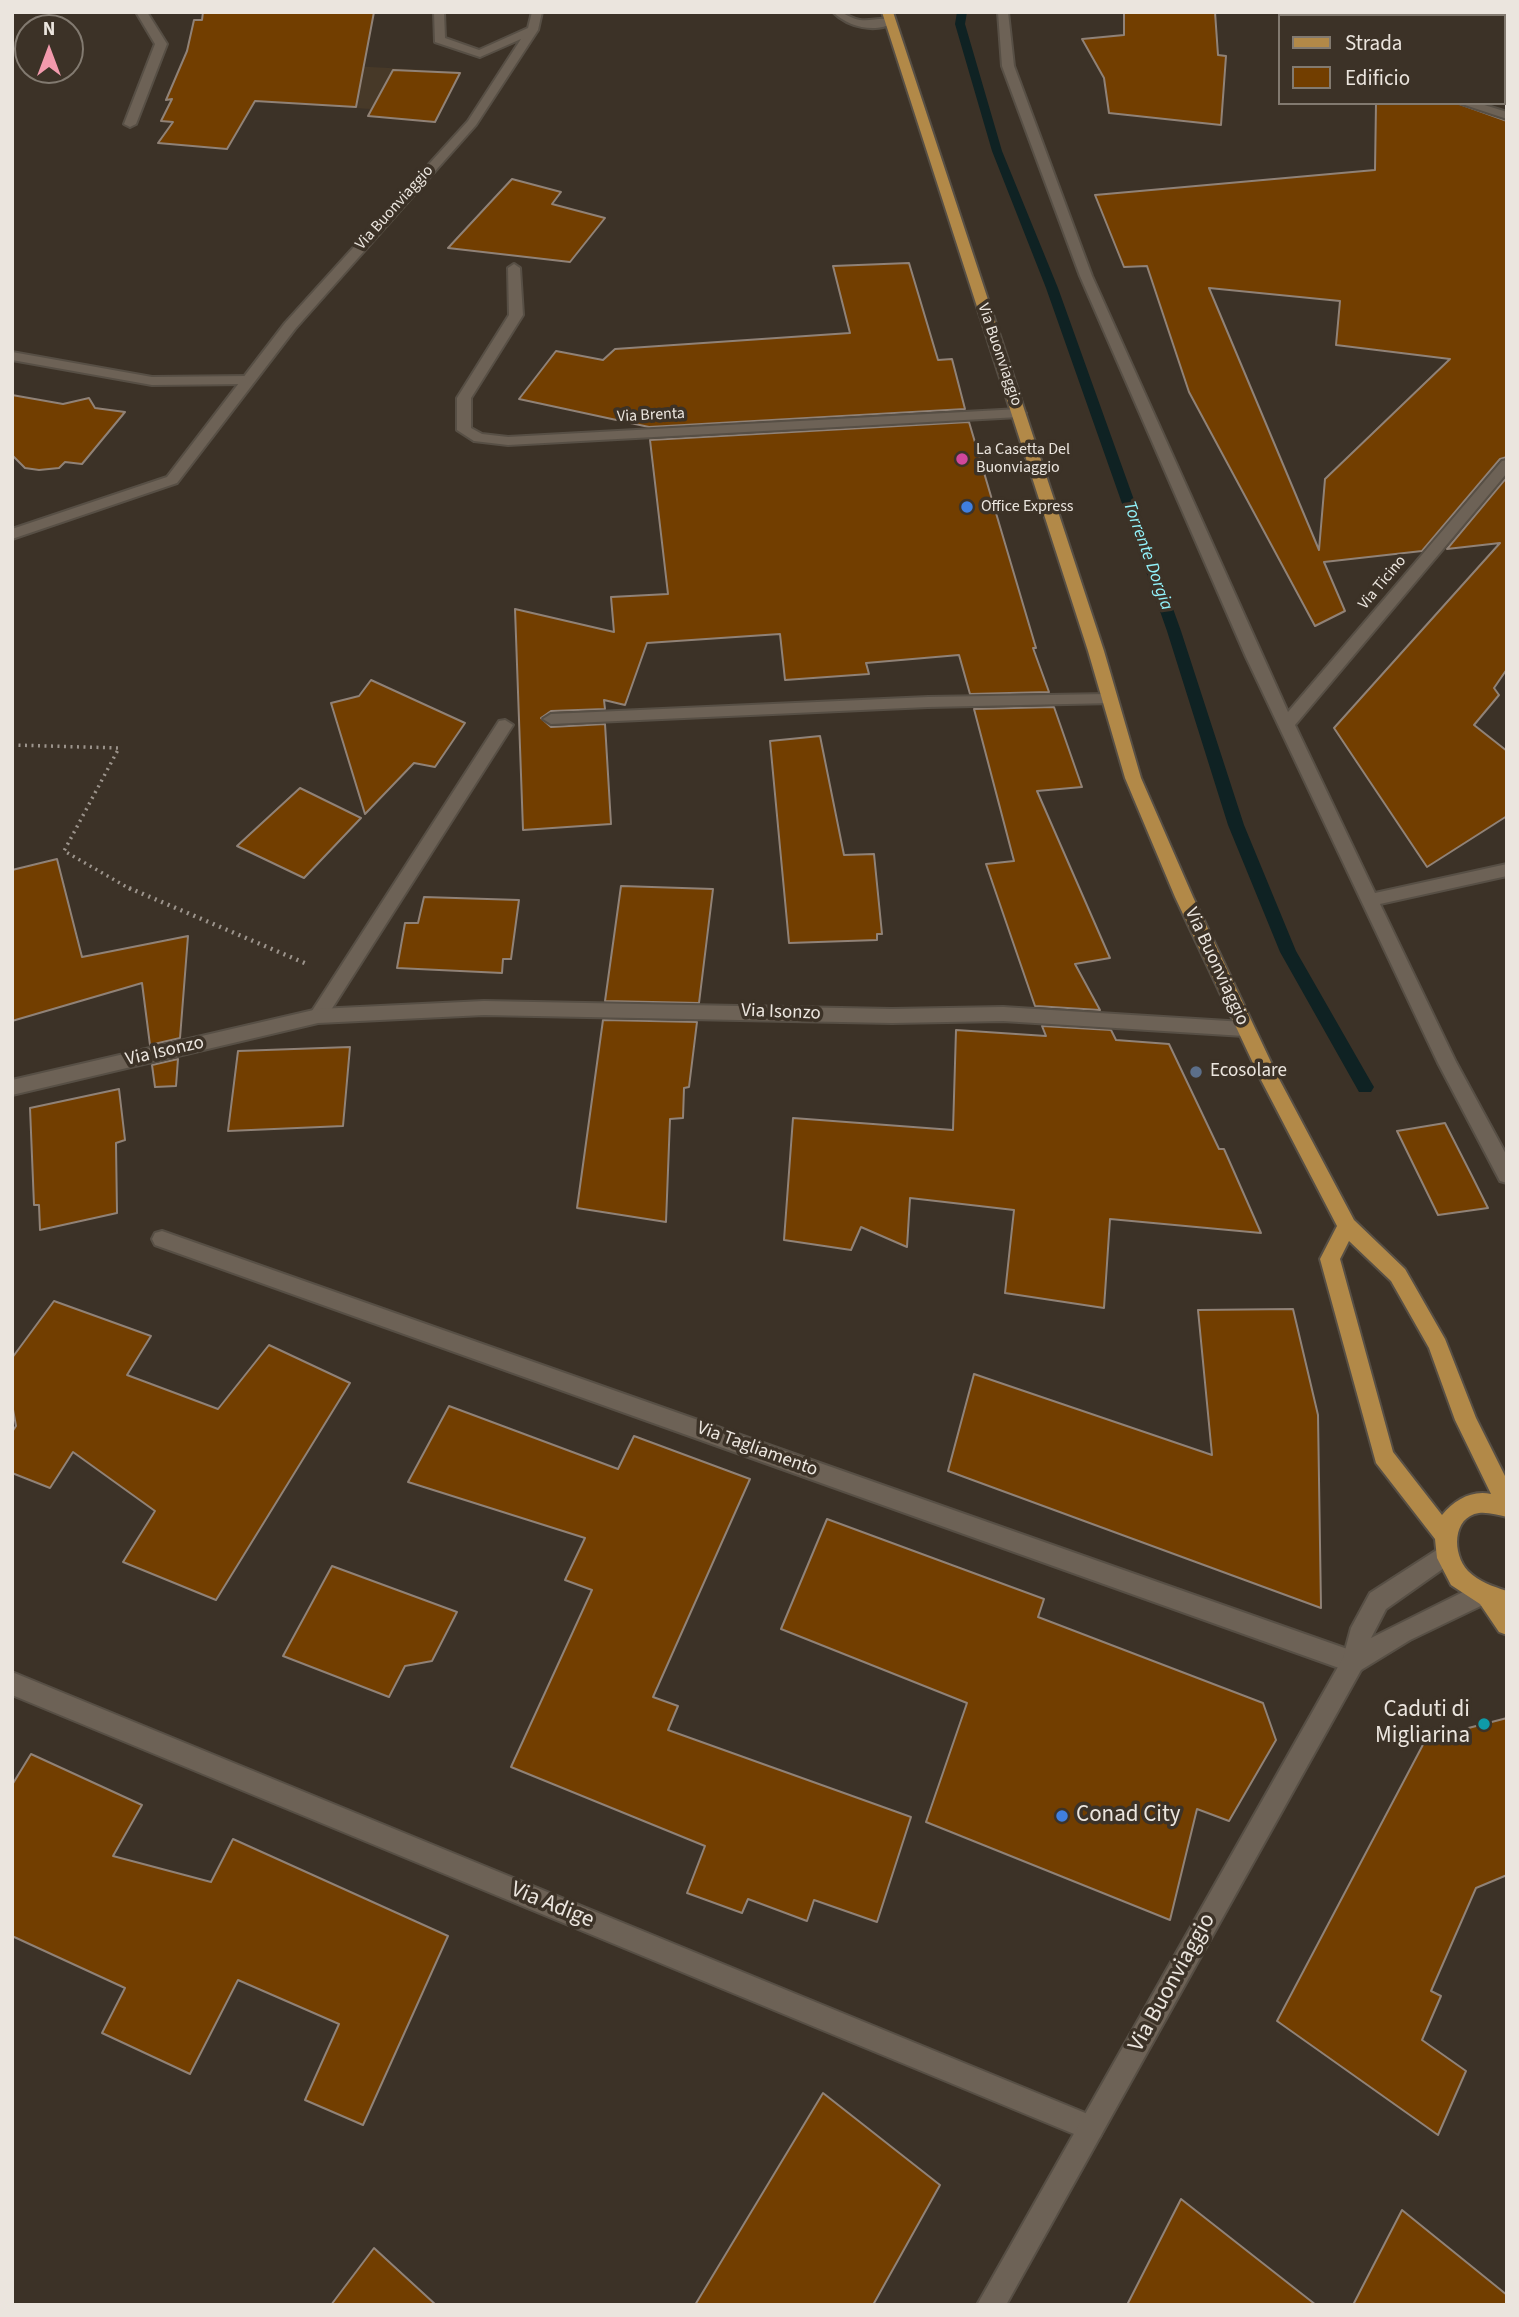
<!DOCTYPE html>
<style>
body{margin:0}
#map{position:relative;width:1519px;height:2317px;overflow:hidden;background:#3c3227;font-family:"Source Sans 3",sans-serif}
canvas{display:block}
.frame{position:absolute;inset:0;border:14px solid #ebe5de;pointer-events:none}
.legend{position:absolute;left:1278px;top:14px;width:228px;height:91px;box-sizing:border-box;background:#3c3227;border:2px solid #827a70;margin:0;padding:9px 12px;list-style:none;font-size:21px;color:#ebe5de}
.legend li{display:flex;align-items:center;gap:14px;height:35px}
.legend b{width:35px;border:2px solid #827a70}
.north{position:absolute;left:14px;top:14px;width:70px;height:70px;box-sizing:border-box;background:#3c3227;border:2px solid #827a70;border-radius:50%;rotate:0deg;font-size:19px;font-weight:700;line-height:28px;text-align:center;color:#ebe5de}
.north::after{content:'';display:block;margin:auto;width:24px;height:32px;background:#f29aad;clip-path:polygon(50% 0,100% 100%,50% 72%,0 100%)}
</style>
<div id="map">
<canvas width="1519" height="2317"></canvas>
<div class="frame"></div>
<ul class="legend">
<li><b style="height:9px;background:#b28948"></b>Strada</li>
<li><b style="height:19px;background:#723e00"></b>Edificio</li>
</ul>
<div class="north">N</div>
</div>
<script>
const g = document.querySelector('canvas').getContext('2d');
g.lineJoin = 'round';
function fillPath(path, color) { g.fillStyle = color; g.fill(path, 'evenodd'); }
function strokePath(path, color, width, dash) { g.strokeStyle = color; g.lineWidth = width; g.lineCap = dash ? 'butt' : 'round'; g.setLineDash(dash || []); g.stroke(path); }
function write(font, color, halo, rows, align = 'center') {
  g.font = font + ' "Source Sans 3",sans-serif'; g.lineWidth = 7; g.setLineDash([]); g.textBaseline = 'middle'; g.strokeStyle = halo; g.fillStyle = color; for (const [text, x, y, turn = 0] of rows) {
    g.save(); g.translate(x, y); g.rotate((+turn || 0) * Math.PI / 180); g.textAlign = isNaN(turn) ? turn : align; if (halo) g.strokeText(text, 0, 0); g.fillText(text, 0, 0); g.restore();
  }
}
fillPath(new Path2D(`
 M352,66L462,72L435,122L367,116L370,109L328,106Z`), '#473928');
fillPath(new Path2D(`
 M957,12H967L965,24L1002,151L1058,288L1181,631L1244,825L1296,951L1371,1082L1374,1087L1371,1092H1359L1280,952L1228,825L1167,631L1046,288L992,151L955,24Z`), '#0f2223');
const building = new Path2D(`
 M203,12H374L356,107L255,101L227,149L158,143L173,122L161,121L172,99L166,100L187,51L194,20H202Z
 M1124,12H1215L1218,55L1226,56L1221,125L1109,113L1104,78L1082,39L1124,35Z
 M393,70L460,73L435,122L368,116Z
 M1376,103H1457L1507,121V457L1500,459L1422,551L1324,562L1345,611L1315,626L1189,392L1147,266L1124,267L1095,195L1375,170ZM1209,288L1340,301L1336,345L1450,359L1325,479L1319,550Z
 M512,179L561,192L552,204L605,218L570,262L448,248Z
 M909,263L938,360L952,359L965,409L649,427L519,399L556,351L603,360L615,349L850,333L833,266Z
 M12,395L63,404L89,398L95,408L125,412L82,464L65,462L59,468L39,470L25,468L12,455Z
 M969,422L1036,648H1033L1049,692L970,694L959,655L866,663L869,674L785,680L780,634L647,643L625,705L604,700L605,709L551,711L541,718L551,727L605,724L611,824L523,830L515,609L614,632L611,597L668,594L650,440Z
 M1507,477V669L1494,688L1499,695L1474,725L1507,751V816L1427,867L1334,728L1500,543L1447,549Z
 M371,680L465,723L435,767L414,763L365,814L331,703L359,696Z
 M1054,707L1082,787L1037,791L1110,958L1075,964L1100,1010L1035,1006L986,864L1014,861L974,709Z
 M820,736L844,855L874,854L882,934H877V940L789,943L770,741Z
 M300,788L361,818L304,878L237,846Z
 M57,859L82,957L188,936L180,1038L150,1045L142,983L12,1021V870Z
 M621,886L713,889L699,1003L605,1001Z
 M424,897L519,900L511,959H503L502,973L397,968L405,923H418Z
 M603,1020L697,1022L689,1087L684,1088L683,1118L670,1119L666,1222L577,1208Z
 M1042,1026L1111,1030L1116,1040L1169,1044L1219,1149H1224L1261,1233L1110,1219L1104,1308L1005,1293L1014,1210L910,1198L907,1247L861,1227L851,1250L784,1240L793,1118L953,1130L956,1030L1046,1036Z
 M350,1047L343,1126L228,1131L238,1051Z
 M178,1059L176,1086L155,1087L152,1065Z
 M119,1089L125,1140L116,1143L117,1213L40,1230L39,1205H34L30,1108Z
 M1445,1123L1472,1176L1488,1208L1438,1215L1397,1131Z
 M54,1301L151,1336L127,1375L218,1409L269,1345L350,1383L216,1600L123,1562L155,1511L73,1452L50,1488L12,1473V1432L16,1426L12,1404V1358Z
 M1293,1309L1318,1415L1321,1608L948,1471L974,1374L1212,1455L1198,1310Z
 M449,1406L618,1469L634,1436L750,1479L653,1697L678,1706L668,1730L911,1817L877,1922L814,1900L807,1921L748,1899L742,1913L687,1893L705,1846L511,1767L592,1590L565,1580L585,1538L408,1482Z
 M827,1519L1044,1599L1038,1617L1263,1703L1276,1740L1229,1821L1197,1809L1170,1920L926,1822L967,1703L781,1629Z
 M332,1566L457,1612L432,1661L405,1666L389,1697L283,1656Z
 M1507,1718V1875L1476,1888L1431,1991L1441,1996L1422,2040L1466,2071L1438,2135L1277,2021L1426,1739Z
 M31,1754L142,1805L113,1856L211,1882L233,1839L448,1936L363,2125L305,2100L339,2024L238,1980L190,2074L102,2033L125,1988L12,1936V1785Z
 M823,2093L940,2185L873,2305H695Z
 M1181,2199L1316,2305H1127Z
 M1402,2210L1507,2295V2305H1353Z
 M374,2248L436,2305H331Z`);
fillPath(building, '#723e00');
strokePath(building, '#908277', 2);
const service = new Path2D(`
 M136,12H147L167,44L136,124L130,127L124,124L155,44Z
 M12,352L152,377L248,376L255,380L248,384L152,385L12,360Z
 M1108,694L1116,699L1114,703L928,707L551,724L543,719L551,714L928,697Z
 M505,720L513,725L324,1021H312L309,1016L312,1011L499,721Z`);
const minor = new Path2D(`
 M434,12H444L445,38L479,50L528,28L532,12H542L538,30L476,125L295,329L177,483L12,539V529L167,477L285,323L468,121L521,39L480,57L435,42Z
 M833,12C847,12 850,19 860,20C872,22 885,15 894,22C876,34 848,27 833,12Z
 M998,12H1008L1014,66L1092,276L1288,712L1502,461L1507,460V473L1295,725L1375,893L1507,864V876L1380,904L1456,1062L1507,1156V1183L1500,1181L1438,1063L1246,657L1080,276L1002,66Z
 M1334,12H1345L1342,16H1331Z
 M1478,12H1495L1500,16H1484Z
 M1459,103H1478L1507,112V119Z
 M514,264L520,268L523,315L471,398V428L482,434L508,437L1019,409L1026,413L1019,417L508,445L474,441L457,430V398L509,315L508,268Z
 M484,1001L892,1009L1003,1007L1244,1022L1253,1029L1244,1036L1003,1021L892,1023L484,1015L318,1023L12,1095V1080L318,1009Z
 M162,1231L1353,1651L1361,1654L1364,1662L1361,1670L1353,1673L155,1245L152,1239L155,1233Z
 M12,1672L1100,2119L1104,2128L1100,2137L1091,2141L12,1695Z`);
const tertiary = new Path2D(`
 M1446,1544L1454,1547L1457,1554L1454,1561L1386,1609L1371,1638L1481,1583L1489,1586L1492,1594L1489,1602L1410,1640L1361,1670L1006,2305H977L1343,1658L1351,1628L1370,1593Z`);
const primary = new Path2D(`
 M882,12H893L1104,651L1141,778L1193,897L1278,1077L1354,1220L1405,1269L1445,1339L1476,1418L1507,1480V1517C1498,1515 1488,1512 1479,1513C1452,1517 1452,1554 1468,1571C1479,1582 1492,1586 1507,1591V1635L1499,1632L1480,1604L1451,1585L1437,1558L1435,1539L1376,1463L1320,1259L1337,1226L1260,1078L1175,897L1125,778L1088,651ZM1349,1241L1391,1281L1429,1348L1455,1420L1491,1494C1471,1490 1455,1500 1442,1515L1393,1452L1340,1259Z`);
strokePath(service, '#574f45', 4);
strokePath(minor, '#574f45', 4);
strokePath(tertiary, '#574f45', 4);
strokePath(primary, '#574f45', 4);
strokePath(new Path2D(`
 M12,745L119,748L64,851L132,890`), '#9c948c', 3.5, [2, 4.5]);
strokePath(new Path2D(`
 M129,888L307,964`), '#9c948c', 4.5, [2, 5]);
fillPath(service, '#6d6256');
fillPath(minor, '#6d6256');
fillPath(tertiary, '#6d6256');
fillPath(primary, '#b28948');
for (const [x, y, r, color] of [
 [962,459,7,"#d1479c"],
 [967,507,7,"#3f7fe0"],
 [1196,1072,7,"#5c6f8a"],
 [1484,1724,7,"#0f9aa8"],
 [1062,1816,7,"#3f7fe0"]
]) { const dot = new Path2D(); dot.arc(x, y, r, 0, 2 * Math.PI); g.fillStyle = color; g.fill(dot); strokePath(dot, '#3c3227', 2.5); }
write('16px', '#ebe5de', '#3c3227', [
 ["Via Buonviaggio",395,208,-48],
 ["Via Buonviaggio",999,355,71],
 ["Via Brenta",651,416,-3],
 ["Via Ticino",1383,583,-50]
]);
write('16px', '#ebe5de', '#3c3227', [
 ["La Casetta Del",976,450],
 ["Buonviaggio",976,468],
 ["Office Express",981,507]
], 'left');
write('italic 18px', '#92f2fa', '#3c3227', [
 ["Torrente Dorgia",1147,556,70]
]);
write('19px', '#ebe5de', '#3c3227', [
 ["Via Buonviaggio",1216,967,65],
 ["Via Isonzo",781,1013,2],
 ["Via Isonzo",165,1052,-13],
 ["Via Tagliamento",757,1450,20]
]);
write('19px', '#ebe5de', '#3c3227', [
 ["Ecosolare",1210,1072]
], 'left');
write('23px', '#ebe5de', '#3c3227', [
 ["Caduti di",1470,1711],
 ["Migliarina",1470,1737],
 ["Conad City",1076,1816,"left"]
], 'right');
write('23px', '#ebe5de', '#3c3227', [
 ["Via Adige",552,1906,22],
 ["Via Buonviaggio",1173,1983,-61]
]);
</script>
